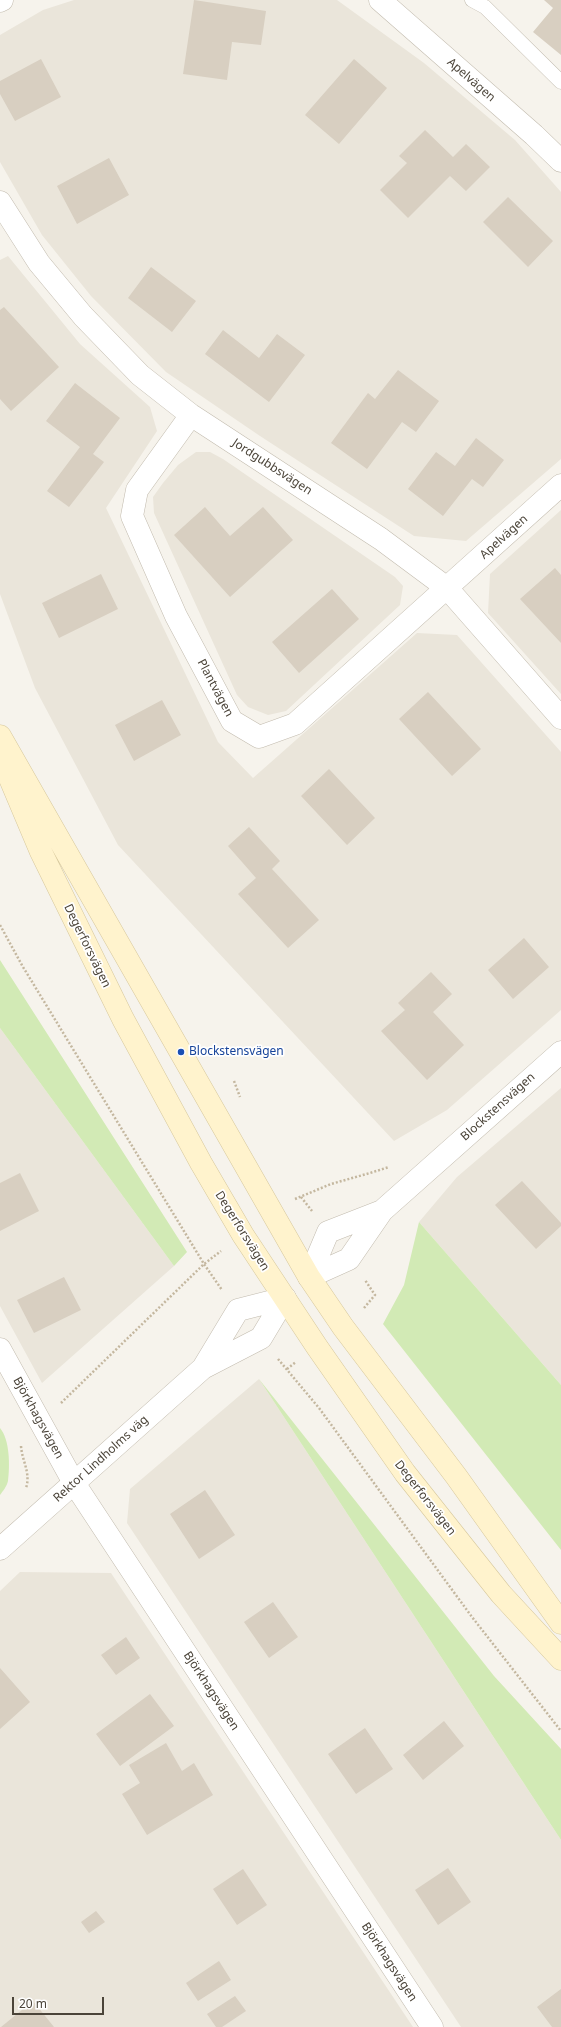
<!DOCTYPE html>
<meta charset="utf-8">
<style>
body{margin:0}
#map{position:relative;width:561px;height:2027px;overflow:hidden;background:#f6f3ec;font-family:"Noto Sans",sans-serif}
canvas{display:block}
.scale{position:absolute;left:12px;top:1997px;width:92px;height:18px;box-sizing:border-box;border:2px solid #4b4439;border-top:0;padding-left:5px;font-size:12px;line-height:14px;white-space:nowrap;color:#4b4439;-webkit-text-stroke:3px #fff;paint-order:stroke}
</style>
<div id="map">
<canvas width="561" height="2027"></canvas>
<div class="scale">20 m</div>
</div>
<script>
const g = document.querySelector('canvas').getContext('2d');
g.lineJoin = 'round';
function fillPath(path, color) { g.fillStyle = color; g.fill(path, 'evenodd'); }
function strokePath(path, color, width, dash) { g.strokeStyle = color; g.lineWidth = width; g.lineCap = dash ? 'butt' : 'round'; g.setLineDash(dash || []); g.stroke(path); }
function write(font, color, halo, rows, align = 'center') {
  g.font = font + ' "Noto Sans",sans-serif'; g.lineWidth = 3.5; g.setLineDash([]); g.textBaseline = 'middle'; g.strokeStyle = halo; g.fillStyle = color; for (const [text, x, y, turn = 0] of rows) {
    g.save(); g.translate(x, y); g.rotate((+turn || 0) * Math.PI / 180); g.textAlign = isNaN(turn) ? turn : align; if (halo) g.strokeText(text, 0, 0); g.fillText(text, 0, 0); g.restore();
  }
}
fillPath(new Path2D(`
 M74,0H337L424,63L515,140L561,192V459L466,541L414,536L260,436L166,372L91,296L42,235L0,162V35L43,10Z
 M8,256L80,344L150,407L157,431L106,508L218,742L253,778L417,633L457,635L561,752V1010L447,1110L394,1141L118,845L35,688L0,594V260Z
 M196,452H210L223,459L395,577L403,586L400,605L286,711L268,715L248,707L237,695L154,513L153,497L163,483L178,465Z
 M561,510V694L488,613L490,574Z
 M0,1028L174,1266L42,1383L0,1306Z
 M561,1088V1385L419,1222L457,1177Z
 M259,1379L561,1840V2027H461L127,1523L130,1489Z
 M20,1572L111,1573L413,2027H0V1591Z`), '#eae5da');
fillPath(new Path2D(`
 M0,960L187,1252L174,1266L0,1028Z
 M419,1222L561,1385V1550L383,1324L404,1285Z
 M259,1379L494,1676L561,1749V1840Z
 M0,1428C10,1440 10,1466 8,1481C7,1486 3,1491 0,1495Z`), '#d2eab5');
fillPath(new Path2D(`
 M194,0L266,11L261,45L232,42L227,80L183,74Z
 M544,0H561V55L533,32L553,8Z
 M41,59L61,97L15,121L0,94V81Z
 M354,59L387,88L339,144L305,115Z
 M425,130L453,157L466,144L490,167L466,191L450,176L408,218L380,190L407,163L399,156Z
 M109,158L129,195L77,224L57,186Z
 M508,197L553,241L528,267L483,222Z
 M151,267L196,301L172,332L128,298Z
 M4,307L59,367L11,411L0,399V310Z
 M223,330L259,358L277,334L305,355L269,402L205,354Z
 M398,370L439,401L416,432L402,422L367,469L331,443L368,393L375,399Z
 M75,383L120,418L93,454L104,462L69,507L47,491L80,447L46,421Z
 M476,438L504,460L483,487L472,479L443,516L408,489L436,452L455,466Z
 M205,507L230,536L263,507L293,540L230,597L174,535Z
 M555,568L561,575V643L520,599Z
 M101,574L118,609L59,638L42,603Z
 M332,589L359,619L299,673L272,642Z
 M428,692L481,749L452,776L399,719Z
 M162,700L181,735L134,761L115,725Z
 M329,769L375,818L347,845L301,796Z
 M249,827L280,861L272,869L319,920L288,948L238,894L256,878L228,846Z
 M524,938L549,967L513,999L488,970Z
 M431,972L452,994L433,1012L464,1045L427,1080L381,1031L405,1010L398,1003Z
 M20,1173L39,1211L0,1231V1183Z
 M522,1181L561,1223V1226L536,1249L495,1205Z
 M64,1277L81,1310L34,1333L17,1300Z
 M205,1490L235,1535L199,1559L170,1514Z
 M273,1602L298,1637L269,1658L244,1622Z
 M126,1637L140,1658L116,1675L101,1655Z
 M0,1668L30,1702L0,1729Z
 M150,1694L174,1726L120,1766L96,1734Z
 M444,1721L464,1746L423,1780L403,1755Z
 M365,1728L393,1769L356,1794L328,1754Z
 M166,1743L182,1771L194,1763L213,1795L147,1835L122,1794L140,1783L129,1765Z
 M448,1868L471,1902L438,1925L415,1890Z
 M243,1869L267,1905L237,1925L213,1889Z
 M96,1911L105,1922L89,1933L81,1922Z
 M219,1961L231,1980L198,2001L186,1983Z
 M561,1989V2027H552L537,2007Z
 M235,1996L246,2011L222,2027H216L207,2014Z
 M33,2001L54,2027H1Z`), '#d8cfc1');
const service = new Path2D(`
 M472,0L485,7L561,82`);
const minor = new Path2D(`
 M380,0L534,135L561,161
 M0,1L2,0
 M0,202L39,263L83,316L140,375L191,415L381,539L447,588L561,718
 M191,415L137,490L132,516L176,616L232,721L259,737L295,724L561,485
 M0,1349L74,1483L432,2027`);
const tertiary = new Path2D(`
 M309,1277L349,1259L382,1211L561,1052
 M309,1277L328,1232L382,1211
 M203,1368L238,1310L285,1298
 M0,1549L203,1368L261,1338L285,1298`);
const secondary = new Path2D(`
 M0,736L309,1277L343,1327L456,1476L561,1623
 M0,755L41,852L123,1019L201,1163L243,1235L317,1347L405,1473L501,1594L561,1659`);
strokePath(service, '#c2bbae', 15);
strokePath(minor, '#c2bbae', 23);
strokePath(tertiary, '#c2bbae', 23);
strokePath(secondary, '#d6c79b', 23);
strokePath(new Path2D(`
 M0,925L23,967L204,1264L222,1290
 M234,1081L240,1097
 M301,1197L312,1211
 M295,1199L331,1184L370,1173L389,1167
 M364,1308L375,1295L365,1280
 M278,1359L319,1408L472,1617L561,1731
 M287,1369L296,1362
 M61,1403L204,1264L221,1251
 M21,1446C22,1461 31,1473 26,1488`), '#c4b79f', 2.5, [2, 2]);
strokePath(service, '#fff', 14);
strokePath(minor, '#fff', 22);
strokePath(tertiary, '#fff', 22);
strokePath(secondary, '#fff3cd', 22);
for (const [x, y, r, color] of [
 [181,1052,4,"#1a4fb4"]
]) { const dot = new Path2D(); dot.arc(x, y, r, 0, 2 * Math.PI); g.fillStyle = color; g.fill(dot); strokePath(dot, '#fff', 1.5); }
write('12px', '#4b4439', '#fff', [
 ["Apelvägen",471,80,41],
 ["Jordgubbsvägen",272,467,33],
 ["Apelvägen",504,537,-42],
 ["Plantvägen",215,688,62],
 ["Degerforsvägen",87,946,64],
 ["Blockstensvägen",498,1107,-42],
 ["Degerforsvägen",242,1231,58],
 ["Björkhagsvägen",38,1418,61],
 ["Rektor Lindholms väg",101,1459,-42],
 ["Degerforsvägen",425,1498,52],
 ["Björkhagsvägen",211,1691,57],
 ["Björkhagsvägen",389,1962,57]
]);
write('12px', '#164399', '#fff', [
 ["Blockstensvägen",189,1052]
], 'left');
</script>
